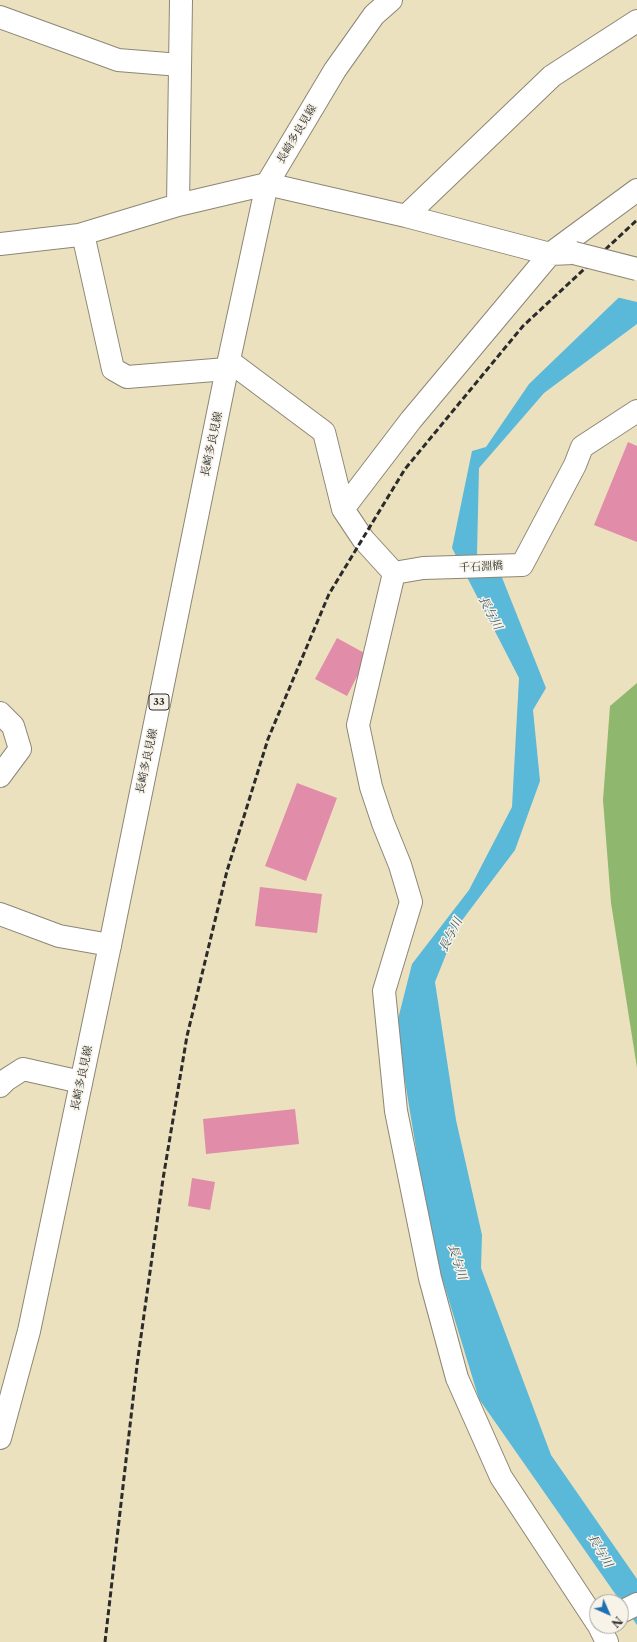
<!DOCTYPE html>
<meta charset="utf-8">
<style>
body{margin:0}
#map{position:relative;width:637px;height:1642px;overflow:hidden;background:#ece1bf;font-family:"Libre Caslon Text",serif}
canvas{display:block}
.north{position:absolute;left:589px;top:1594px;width:40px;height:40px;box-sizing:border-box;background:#f7f3e8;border:1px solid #a5a39c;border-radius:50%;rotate:135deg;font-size:11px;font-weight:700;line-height:16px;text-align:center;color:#2b2b2b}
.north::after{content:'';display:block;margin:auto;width:14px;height:18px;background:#1f6fb2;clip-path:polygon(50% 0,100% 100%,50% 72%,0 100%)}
</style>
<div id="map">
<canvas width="637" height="1642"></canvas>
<div class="north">N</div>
</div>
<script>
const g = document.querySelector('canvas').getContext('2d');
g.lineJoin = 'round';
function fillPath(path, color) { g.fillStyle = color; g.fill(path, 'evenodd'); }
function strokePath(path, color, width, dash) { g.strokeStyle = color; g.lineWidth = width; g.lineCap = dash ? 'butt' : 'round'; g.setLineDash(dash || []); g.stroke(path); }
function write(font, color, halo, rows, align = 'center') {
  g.font = font + ' "Libre Caslon Text","Noto Serif JP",serif'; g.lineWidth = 3; g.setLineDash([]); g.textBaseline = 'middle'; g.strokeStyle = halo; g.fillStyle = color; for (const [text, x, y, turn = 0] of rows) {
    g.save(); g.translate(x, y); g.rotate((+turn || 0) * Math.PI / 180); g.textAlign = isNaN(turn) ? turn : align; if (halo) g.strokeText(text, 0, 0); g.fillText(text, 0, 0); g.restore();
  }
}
fillPath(new Path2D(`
 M637,683V1068L611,903L603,800L610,706Z`), '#8fb86e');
fillPath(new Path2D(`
 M637,280V324L544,393L479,468L477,554L499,570L546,688L533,710L540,781L515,850L457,927L435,982L456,1120L482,1235L481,1268L551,1455L637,1579V1625L479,1399L432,1245L396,1027L412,964L469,890L512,807L519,678L452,548L472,451L486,447L529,384Z`), '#5ab8d9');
fillPath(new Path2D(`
 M637,278V302L616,297L636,279Z`), '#ece1bf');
fillPath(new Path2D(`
 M628,442L637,446V542L594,525Z
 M337,638L368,655L347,696L315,679Z
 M297,783L337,798L306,881L265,866Z
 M260,887L322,894L317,933L255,926Z
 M295,1109L299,1144L206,1154L203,1119Z
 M192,1178L215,1182L210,1210L188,1206Z`), '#e18ca8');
const minor = new Path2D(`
 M0,17L118,60L180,65
 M178,205L181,0
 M406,216L552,76L637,21
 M83,234L113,369L127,377L227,369
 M0,244L79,235L178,205L267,184L406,216L550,254L574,253
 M229,361L324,432L343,509L363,539L394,573
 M343,509L411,420L550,254L637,190
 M394,573L358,725L371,787L383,823L400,865L411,902L384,991L396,1111L430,1278L457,1378L501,1477L597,1623
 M394,573L423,568L522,565L575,465L582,447L637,411
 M0,713L13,726L20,749L0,776
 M0,914L59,936L110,945
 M0,1086L6,1080L23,1069L81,1082
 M621,1612L637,1604
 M599,1626L607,1642`);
const major = new Path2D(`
 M0,1438L29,1331L110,945L227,369L267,184L335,70L374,15L391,0`);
strokePath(minor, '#8c8675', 24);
strokePath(major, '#8c8675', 24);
strokePath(minor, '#fff', 22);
strokePath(major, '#fff', 22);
strokePath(new Path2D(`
 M105,1642L137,1365L163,1179L187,1036L227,871L268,739L329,594L405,469L523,326L637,220`), '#2b2b2b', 3, [6, 3]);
const minorBridge = new Path2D(`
 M574,253L637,269`);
strokePath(minorBridge, '#8c8675', 24, []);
strokePath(minorBridge, '#fff', 22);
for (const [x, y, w] of [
 [159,702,20]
]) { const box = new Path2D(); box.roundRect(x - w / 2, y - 8, w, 16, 3); g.fillStyle = '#f7f3e8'; g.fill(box); strokePath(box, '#2b2b2b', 1); }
write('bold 10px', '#2b2b2b', null, [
 ["33",159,702]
]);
write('11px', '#2b2b2b', '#f7f3e8', [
 ["長崎多良見線",297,134,-59],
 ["長崎多良見線",212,444,-78],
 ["千石淵橋",481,567,-3],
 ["長崎多良見線",147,761,-78],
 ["長崎多良見線",82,1078,-78]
]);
write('italic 12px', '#39555f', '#f7f3e8', [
 ["長与川",490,613,62],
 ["長与川",451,935,-63],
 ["長与川",457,1262,73],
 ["長与川",600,1551,59]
]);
</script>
